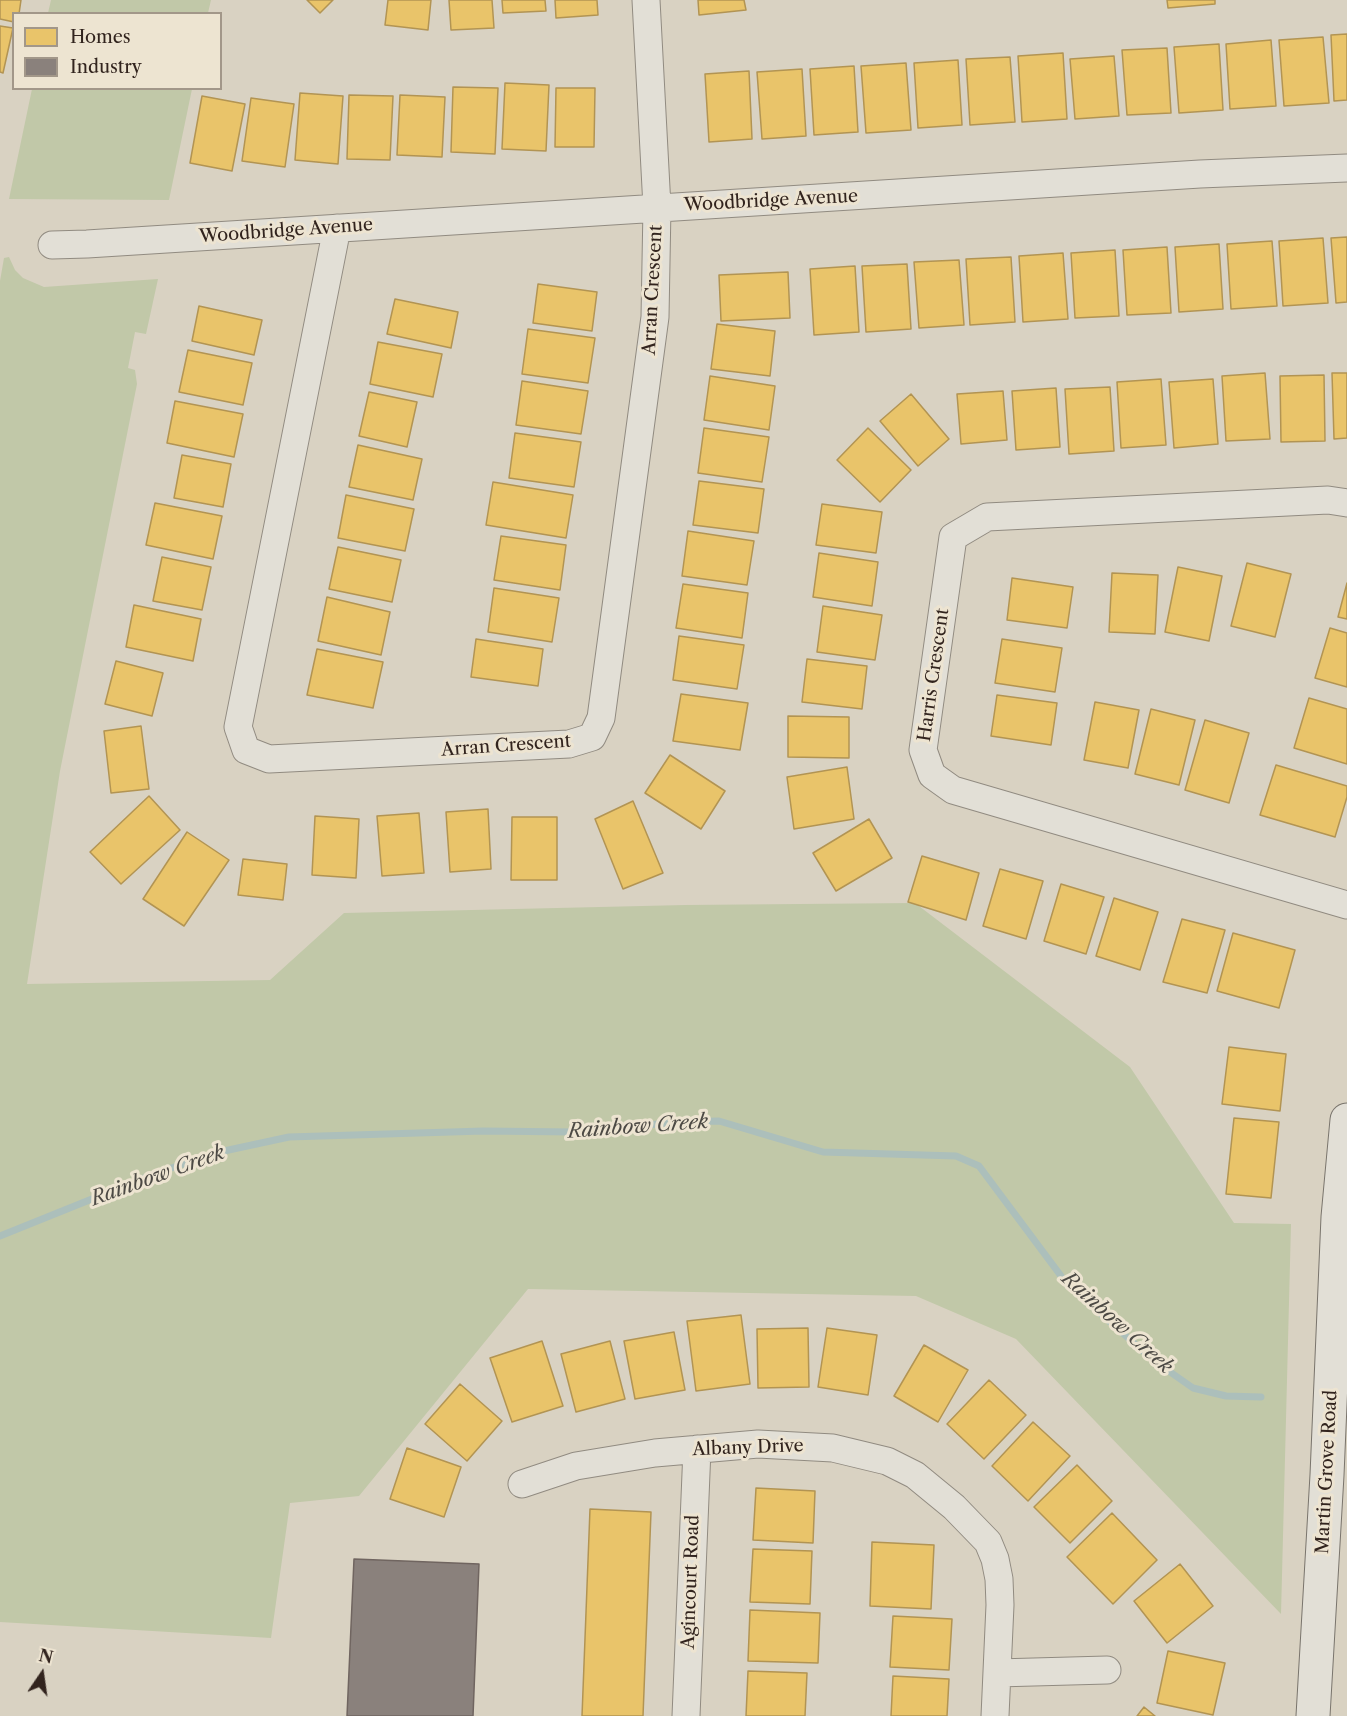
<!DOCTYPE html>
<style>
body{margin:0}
#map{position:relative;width:1347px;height:1716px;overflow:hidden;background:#d9d2c2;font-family:"Libre Caslon Text",serif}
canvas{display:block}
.legend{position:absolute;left:12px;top:12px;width:210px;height:78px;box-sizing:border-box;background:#ede4d1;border:2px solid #a29789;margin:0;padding:8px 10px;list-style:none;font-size:18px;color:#32241e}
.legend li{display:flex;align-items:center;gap:12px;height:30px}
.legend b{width:30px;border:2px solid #a29789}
.north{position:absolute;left:12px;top:1644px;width:60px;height:60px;-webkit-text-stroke:4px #ede4d1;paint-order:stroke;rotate:13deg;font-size:16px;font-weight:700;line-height:24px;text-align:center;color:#32241e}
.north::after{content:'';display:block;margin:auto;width:21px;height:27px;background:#32241e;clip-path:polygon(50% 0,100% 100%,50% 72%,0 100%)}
</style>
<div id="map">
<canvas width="1347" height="1716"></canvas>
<ul class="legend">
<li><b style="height:16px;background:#e9c46a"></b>Homes</li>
<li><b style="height:16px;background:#8a817c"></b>Industry</li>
</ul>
<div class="north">N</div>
</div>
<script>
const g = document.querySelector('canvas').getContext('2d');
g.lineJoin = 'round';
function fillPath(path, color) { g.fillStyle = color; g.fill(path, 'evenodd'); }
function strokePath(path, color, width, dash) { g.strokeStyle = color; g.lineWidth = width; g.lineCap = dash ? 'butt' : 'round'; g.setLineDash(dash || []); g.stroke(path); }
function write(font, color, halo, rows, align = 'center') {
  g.font = font + ' "Libre Caslon Text",serif'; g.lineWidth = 6; g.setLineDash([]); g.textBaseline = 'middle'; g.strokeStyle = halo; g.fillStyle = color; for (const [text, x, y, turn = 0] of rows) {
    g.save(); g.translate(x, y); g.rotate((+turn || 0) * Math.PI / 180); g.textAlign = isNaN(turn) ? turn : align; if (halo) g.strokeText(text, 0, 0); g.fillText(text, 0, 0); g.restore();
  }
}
fillPath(new Path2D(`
 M51,0H211L208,13H48Z
 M32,89H192L169,200L9,199Z
 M9,257L15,270L23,278L44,287L158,279L146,334L135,332L128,368L135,370L137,384L60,771L27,984L270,980L344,913L685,905L915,903L1130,1067L1234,1223L1291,1224L1281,1614L1016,1339L916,1296L528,1289L359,1496L290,1503L271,1638L0,1622V281L4,258Z`), '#c1c8a8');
const homes = new Path2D(`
 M0,0H21L19,14H14V22L0,19Z
 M307,0H333L320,13Z
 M388,0H431L428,30L385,25Z
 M449,0H492L494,28L451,30Z
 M502,0H545L546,11L503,13Z
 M555,0H597L598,15L556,18Z
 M698,0H744L746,10L699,15Z
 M1167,0H1215V4L1168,8Z
 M0,26L13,28L3,73L0,72Z
 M1347,34V100L1334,101L1331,35Z
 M1323,37L1329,103L1284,106L1279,40Z
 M1271,40L1276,106L1230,109L1226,44Z
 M1219,44L1223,110L1179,113L1174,47Z
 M1167,48L1171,113L1127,115L1122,50Z
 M1063,53L1067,119L1022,122L1018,56Z
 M1114,56L1119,116L1075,119L1070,59Z
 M1010,57L1015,122L970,125L966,59Z
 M958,60L962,125L918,128L914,63Z
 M906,63L911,130L866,133L861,66Z
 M854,66L858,132L814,135L810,69Z
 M802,69L806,136L762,139L757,72Z
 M749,71L752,139L709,142L705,74Z
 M505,83L549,85L546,151L502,149Z
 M453,87L498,88L495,154L451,152Z
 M556,88H595L594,147H555Z
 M300,93L343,96L338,164L295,160Z
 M349,95L393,96L390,160L347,159Z
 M400,95L445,97L442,157L397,155Z
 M202,96L245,104L232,171L190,163Z
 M251,98L294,104L285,167L242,161Z
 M1347,237V302L1336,303L1331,238Z
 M1323,238L1328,303L1283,306L1279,241Z
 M1272,241L1277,306L1231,309L1227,244Z
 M1219,244L1223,309L1179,312L1175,247Z
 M1167,247L1171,313L1127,315L1123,250Z
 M1115,250L1119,316L1075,318L1071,253Z
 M1063,253L1068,319L1023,322L1019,256Z
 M1011,257L1015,322L970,325L966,259Z
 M959,260L964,325L919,328L914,262Z
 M907,264L911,329L866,332L862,266Z
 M855,266L859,332L814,335L810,269Z
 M788,272L790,318L721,321L719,275Z
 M538,284L597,292L592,331L533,323Z
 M395,299L458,312L451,348L387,334Z
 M199,306L262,320L254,355L192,341Z
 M717,324L775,331L770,376L711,369Z
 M528,329L595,338L588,383L522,374Z
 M378,342L442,354L433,397L370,384Z
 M188,350L252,363L243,405L179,392Z
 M1265,373L1270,439L1226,441L1222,376Z
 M1332,373H1347V438L1334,439Z
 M1324,375L1325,441L1281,442L1280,376Z
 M710,376L775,386L769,430L704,420Z
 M1161,379L1166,445L1121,448L1117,382Z
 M1213,379L1218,444L1174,448L1169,382Z
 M522,381L588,391L581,434L516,425Z
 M1110,387L1114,451L1069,454L1065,389Z
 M1056,388L1060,447L1016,450L1012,391Z
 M1003,391L1007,440L961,444L957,394Z
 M369,392L417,402L407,447L359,436Z
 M911,394L949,439L918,466L880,421Z
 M175,401L243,414L234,457L167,443Z
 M704,428L769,437L762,482L698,473Z
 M868,428L911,470L880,502L837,460Z
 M515,433L581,442L574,487L509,478Z
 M358,445L422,459L413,500L349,487Z
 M182,455L231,464L223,507L174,498Z
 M699,481L764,489L758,533L693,525Z
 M493,482L573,495L566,538L486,525Z
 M346,495L414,509L405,551L338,538Z
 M155,503L222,516L213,559L146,545Z
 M822,504L882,512L876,553L816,545Z
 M688,531L754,541L747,585L682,576Z
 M501,536L566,545L560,590L494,580Z
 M338,547L401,560L392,602L329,589Z
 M819,553L878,562L872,606L813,597Z
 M162,557L211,567L202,610L153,601Z
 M1247,563L1291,574L1275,637L1231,626Z
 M1178,567L1222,576L1209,641L1165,632Z
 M1112,573L1158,575L1155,634L1109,632Z
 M1012,578L1073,587L1067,628L1007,620Z
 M1347,583V619L1338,617Z
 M683,584L748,593L742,638L676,628Z
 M494,588L559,598L552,642L488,632Z
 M327,597L390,612L381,655L318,641Z
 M134,605L201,619L193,661L126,647Z
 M823,606L882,615L875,660L817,652Z
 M1330,628L1347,633V687L1315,678Z
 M679,636L744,645L737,689L673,680Z
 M476,639L543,649L538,686L471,677Z
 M1002,639L1062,648L1055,692L995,683Z
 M317,649L383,662L373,708L307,695Z
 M807,659L867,666L862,709L802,702Z
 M116,661L163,673L152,716L105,704Z
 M681,694L748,703L740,750L673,741Z
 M997,695L1057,703L1051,745L991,736Z
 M1309,698L1347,709V764L1294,748Z
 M1095,702L1139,710L1128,768L1084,760Z
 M1151,709L1195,720L1179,785L1135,774Z
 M788,716L849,717V758L788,757Z
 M1205,720L1249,733L1229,803L1185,790Z
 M141,726L149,789L111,793L104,731Z
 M670,755L725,791L701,829L645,793Z
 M1276,765L1347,786V797L1335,837L1260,815Z
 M847,767L854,819L794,829L787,777Z
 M149,796L180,830L121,884L90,852Z
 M633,801L663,873L623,889L595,819Z
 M488,809L491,869L450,872L446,812Z
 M419,813L424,873L382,876L377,816Z
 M315,816L359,819L356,878L312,875Z
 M512,817H557V880H511Z
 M869,819L892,858L836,891L813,853Z
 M187,832L229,860L184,926L143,899Z
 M922,856L979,873L966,920L908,902Z
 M243,859L287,864L283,900L238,895Z
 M1000,869L1043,881L1026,939L983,926Z
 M1061,884L1104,897L1086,954L1044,941Z
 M1114,898L1158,912L1140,970L1096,956Z
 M1182,919L1225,930L1207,993L1163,982Z
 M1233,933L1295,950L1279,1008L1217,991Z
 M1229,1047L1286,1054L1280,1111L1222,1104Z
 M1234,1118L1279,1122L1271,1198L1226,1194Z
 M741,1315L750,1384L696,1391L687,1321Z
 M808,1328L809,1387L758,1388L757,1329Z
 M827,1328L877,1335L868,1395L818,1387Z
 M674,1332L685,1390L635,1399L624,1341Z
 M542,1341L563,1406L512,1422L490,1358Z
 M610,1341L625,1399L576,1412L561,1354Z
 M924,1345L968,1370L938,1422L894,1396Z
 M989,1380L1026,1415L984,1459L947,1424Z
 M460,1384L502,1421L467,1461L425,1424Z
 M1033,1422L1070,1456L1028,1501L992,1466Z
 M407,1448L461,1467L444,1517L390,1499Z
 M1077,1465L1112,1501L1070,1543L1034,1507Z
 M756,1488L815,1491L813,1543L753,1540Z
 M590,1509L651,1512L643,1716H582Z
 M1112,1513L1157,1560L1113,1604L1067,1557Z
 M872,1542L934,1545L931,1609L870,1606Z
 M753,1549L812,1551L810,1604L750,1602Z
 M1180,1564L1213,1606L1167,1643L1134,1601Z
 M750,1610L820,1613L818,1663L748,1661Z
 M893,1616L952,1619L949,1670L890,1667Z
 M1168,1651L1225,1663L1213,1715L1157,1703Z
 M748,1671L807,1673L805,1716H746Z
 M893,1676L949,1679L947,1716H891Z
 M1144,1707L1155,1716H1137Z`);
fillPath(homes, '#e9c46a');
strokePath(homes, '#b29453', 1.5);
const industry = new Path2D(`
 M354,1559L479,1564L473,1716H347Z`);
fillPath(industry, '#8a817c');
strokePath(industry, '#706560', 1.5);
strokePath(new Path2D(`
 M0,1236L159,1172L224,1151L289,1137L483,1131L575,1132L679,1122L719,1121L823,1152L956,1156L979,1166L1067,1284L1153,1360L1193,1388L1226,1396L1261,1397`), '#acbfbb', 7);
const street = new Path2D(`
 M337,228L238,727L246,750L269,759L569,744L592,737L601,718L655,317L657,207L646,0
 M52,245L87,244L1200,174L1347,168
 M1347,503L1328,500L987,517L953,537L923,750L932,775L953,790L1347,905
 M522,1484L576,1466L655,1453L758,1444L833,1448L887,1461L915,1475L954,1507L988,1542L995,1559L999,1579L1000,1605L995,1716
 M997,1673L1107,1670
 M686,1716L697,1449`);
const secondary = new Path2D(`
 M1313,1716L1327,1475L1338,1217L1347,1120`);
strokePath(street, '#918b81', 29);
strokePath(secondary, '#79746c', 35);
strokePath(street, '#e2dfd6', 27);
strokePath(secondary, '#e2dfd6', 33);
write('18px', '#32241e', '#ede4d1', [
 ["Woodbridge Avenue",771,201,-3],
 ["Woodbridge Avenue",286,231,-4],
 ["Arran Crescent",653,290,-87],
 ["Harris Crescent",934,675,-82],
 ["Arran Crescent",506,746,-4],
 ["Albany Drive",748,1448,-2],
 ["Martin Grove Road",1327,1472,-87],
 ["Agincourt Road",691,1582,-88]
]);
write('italic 20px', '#4c4944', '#ede4d1', [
 ["Rainbow Creek",638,1127,-4],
 ["Rainbow Creek",158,1176,-20],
 ["Rainbow Creek",1117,1323,42]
]);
</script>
